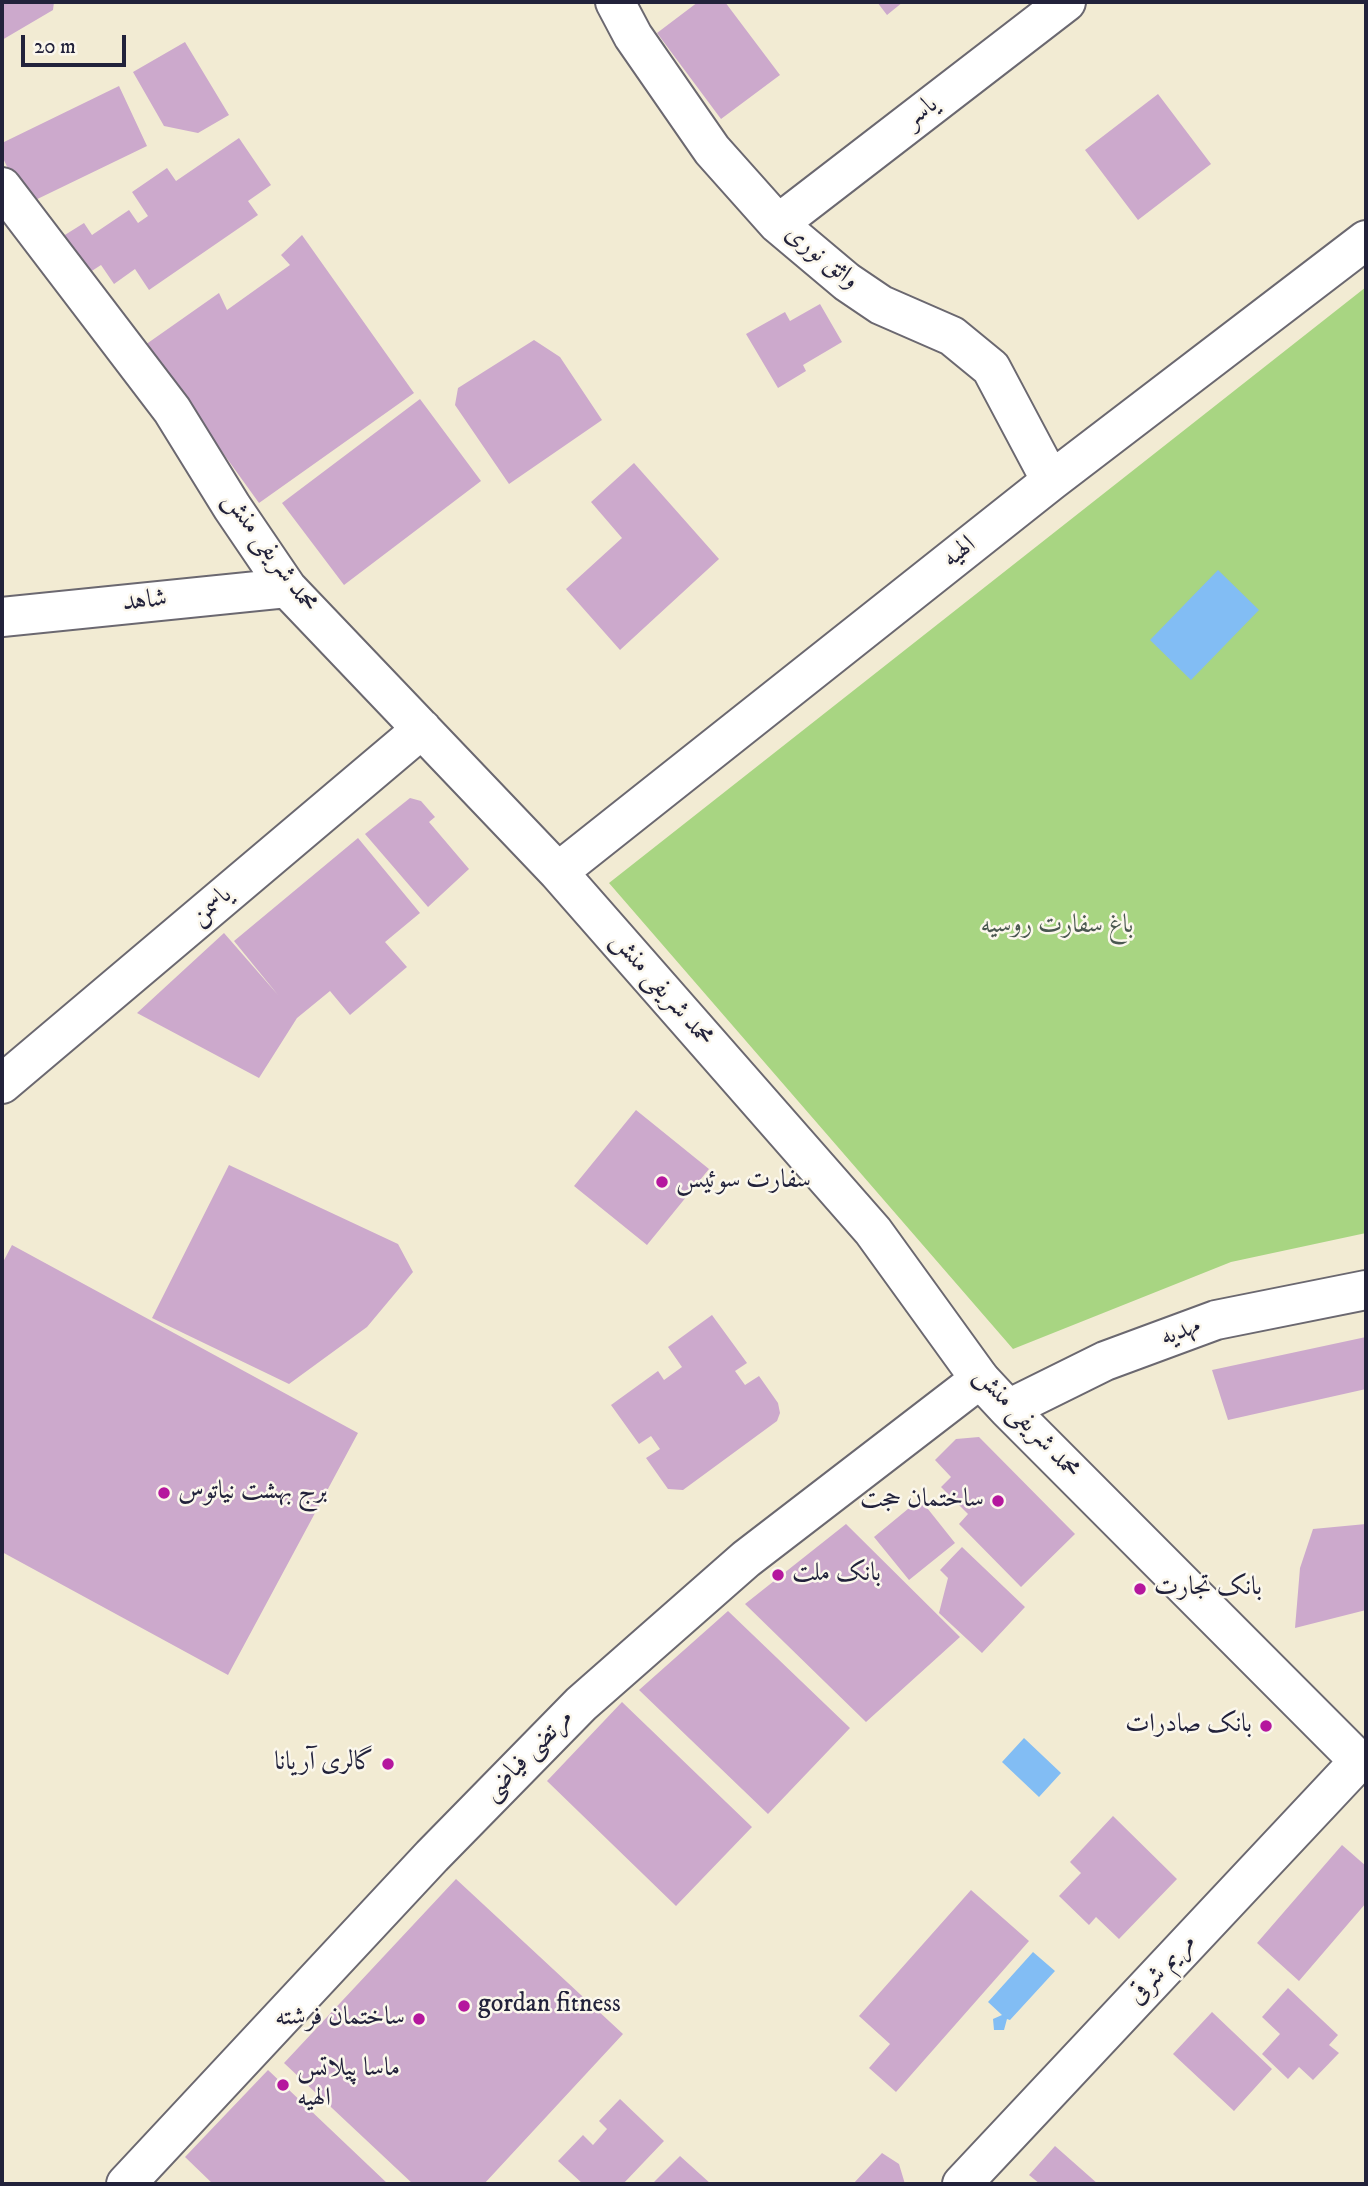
<!DOCTYPE html>
<meta charset="utf-8">
<style>
body{margin:0}
#map{position:relative;width:1368px;height:2186px;overflow:hidden;background:#f2ebd3;font-family:"IM FELL DW Pica",serif}
canvas{display:block}
.frame{position:absolute;inset:0;border:4px solid #22223b;pointer-events:none}
.scale{position:absolute;left:21px;top:35px;width:105px;height:32px;box-sizing:border-box;border:4px solid #22223b;border-top:0;padding-left:9px;font-size:21px;line-height:24px;white-space:nowrap;color:#22223b;-webkit-text-stroke:5px #fbf7ec;paint-order:stroke}
</style>
<div id="map">
<canvas width="1368" height="2186"></canvas>
<div class="frame"></div>
<div class="scale">20 m</div>
</div>
<script>
const g = document.querySelector('canvas').getContext('2d');
g.lineJoin = 'round';
function fillPath(path, color) { g.fillStyle = color; g.fill(path, 'evenodd'); }
function strokePath(path, color, width, dash) { g.strokeStyle = color; g.lineWidth = width; g.lineCap = dash ? 'butt' : 'round'; g.setLineDash(dash || []); g.stroke(path); }
function write(font, color, halo, rows, align = 'center') {
  g.font = font + ' "IM FELL DW Pica",Amiri,serif'; g.lineWidth = 5; g.setLineDash([]); g.textBaseline = 'middle'; g.strokeStyle = halo; g.fillStyle = color; for (const [text, x, y, turn = 0] of rows) {
    g.save(); g.translate(x, y); g.rotate((+turn || 0) * Math.PI / 180); g.textAlign = isNaN(turn) ? turn : align; if (halo) g.strokeText(text, 0, 0); g.fillText(text, 0, 0); g.restore();
  }
}
fillPath(new Path2D(`
 M1366,287V1233L1231,1262L1013,1349L609,883Z`), '#a8d582');
fillPath(new Path2D(`
 M1218,570L1259,610L1191,680L1150,640Z
 M1024,1738L1061,1773L1039,1797L1002,1762Z
 M1033,1952L1055,1971L1010,2020L1007,2019L1004,2030H994L993,2019L1002,2015L988,2002Z`), '#82bdf4');
fillPath(new Path2D(`
 M2,2H54L53,10L2,40Z
 M698,2H725L780,75L721,119L657,33Z
 M877,2H903L887,15Z
 M185,42L229,115L198,133L164,126L133,72Z
 M119,86L147,146L25,205L2,156V143Z
 M1158,94L1211,164L1138,220L1085,150Z
 M239,138L271,185L248,201L258,215L149,290L135,269L114,284L101,265L84,276L60,238L84,223L92,235L129,210L138,223L148,216L132,192L167,168L176,181Z
 M302,235L414,393L259,503L145,345L219,293L227,310L290,265L281,255Z
 M820,304L842,342L803,365L806,371L778,388L746,334L785,312L790,321Z
 M534,340L560,357L602,420L509,484L455,405L458,388Z
 M420,399L481,481L344,585L282,503Z
 M634,463L719,559L620,650L566,589L622,538L591,502Z
 M410,798L421,801L435,817L429,822L469,869L428,907L365,834Z
 M358,838L420,913L385,942L407,967L350,1015L330,991L297,1018L259,1078L137,1013L224,933L278,995L234,941Z
 M636,1110L709,1169L647,1245L574,1186Z
 M229,1165L398,1244L413,1272L367,1327L289,1384L152,1318Z
 M12,1245L358,1433L228,1675L2,1552V1264Z
 M712,1315L747,1363L735,1371L745,1385L759,1376L778,1403L780,1413L777,1421L683,1490L668,1489L646,1458L660,1449L651,1436L639,1444L611,1405L658,1371L664,1380L682,1367L668,1347Z
 M1366,1337V1389L1228,1420L1212,1370Z
 M979,1437L1075,1534L1021,1587L959,1524L968,1514L941,1487L951,1477L935,1460L956,1439Z
 M920,1499L955,1543L909,1580L874,1537Z
 M846,1524L960,1637L866,1722L745,1604Z
 M1366,1524V1610L1295,1628L1300,1568L1313,1529Z
 M962,1547L1025,1607L982,1653L939,1613L948,1578L940,1570Z
 M728,1611L850,1728L768,1814L639,1690Z
 M622,1702L752,1827L676,1906L547,1781Z
 M1113,1816L1177,1879L1119,1939L1096,1917L1089,1925L1059,1896L1081,1873L1070,1862Z
 M1342,1845L1366,1866V1903L1299,1981L1257,1943Z
 M456,1879L623,2034L484,2184H413L284,2063Z
 M971,1890L1029,1941L896,2092L869,2068L890,2044L859,2016Z
 M1288,1988L1338,2035L1329,2045L1339,2053L1313,2080L1299,2067L1288,2079L1262,2054L1280,2034L1262,2017Z
 M1212,2012L1272,2069L1234,2111L1173,2054Z
 M268,2070L388,2184H213L185,2157Z
 M620,2099L664,2141L623,2184H583L558,2161L583,2135L593,2145L607,2129L599,2121Z
 M1055,2146L1098,2184H1040L1029,2175Z
 M882,2153L899,2164L905,2184H853Z
 M680,2156L711,2184H652Z`), '#cca9cc');
const minor = new Path2D(`
 M615,2L633,36L712,150L778,224L847,282L881,305L952,336L991,368L1051,481
 M2,187L172,410L232,507L287,588L558,872L873,1231L980,1379L1008,1409L1359,1761
 M778,224L1066,2
 M2,617L287,588
 M558,872L1051,481L1366,240
 M2,1084L422,729
 M1008,1409L1105,1361L1216,1320L1366,1290
 M962,2184L1359,1761L1366,1758`);
const major = new Path2D(`
 M126,2184L432,1856L581,1704L746,1559L980,1379`);
strokePath(minor, '#6b6870', 42);
strokePath(major, '#6b6870', 42);
strokePath(minor, '#fff', 38);
strokePath(major, '#fff', 38);
for (const [x, y, r, color] of [
 [662,1182,7,"#b5179e"],
 [164,1493,7,"#b5179e"],
 [998,1501,7,"#b5179e"],
 [778,1575,7,"#b5179e"],
 [1140,1589,7,"#b5179e"],
 [1266,1726,7,"#b5179e"],
 [388,1764,7,"#b5179e"],
 [464,2006,7,"#b5179e"],
 [419,2019,7,"#b5179e"],
 [283,2085,7,"#b5179e"]
]) { const dot = new Path2D(); dot.arc(x, y, r, 0, 2 * Math.PI); g.fillStyle = color; g.fill(dot); strokePath(dot, '#fbf7ec', 2.5); }
write('26px', '#22223b', '#fbf7ec', [
 ["یاسر",922,113,-38],
 ["واثق نوری",821,258,39],
 ["محمد شریفی منش",269,553,54],
 ["الهیه",960,553,-38],
 ["شاهد",145,602,-6],
 ["یاسمن",212,907,-40],
 ["محمد شریفی منش",661,990,49],
 ["مهدیه",1181,1333,-21],
 ["محمد شریفی منش",1026,1424,47],
 ["مرتضی فیاضی",529,1756,-46],
 ["مریم شرقی",1163,1970,-47]
]);
write('26px', '#4a5850', '#fbf7ec', [
 ["باغ سفارت روسیه",1057,927]
]);
write('26px', '#22223b', '#fbf7ec', [
 ["سفارت سوئیس",676,1182],
 ["برج بهشت نیاتوس",178,1493],
 ["ساختمان حجت",984,1501,"right"],
 ["بانک ملت",792,1575],
 ["بانک تجارت",1154,1589],
 ["بانک صادرات",1252,1726,"right"],
 ["گالری آریانا",374,1764,"right"],
 ["gordan fitness",478,2006],
 ["ساختمان فرشته",405,2019,"right"],
 ["ماسا پیلاتس",297,2070],
 ["الهیه",297,2100]
], 'left');
</script>
